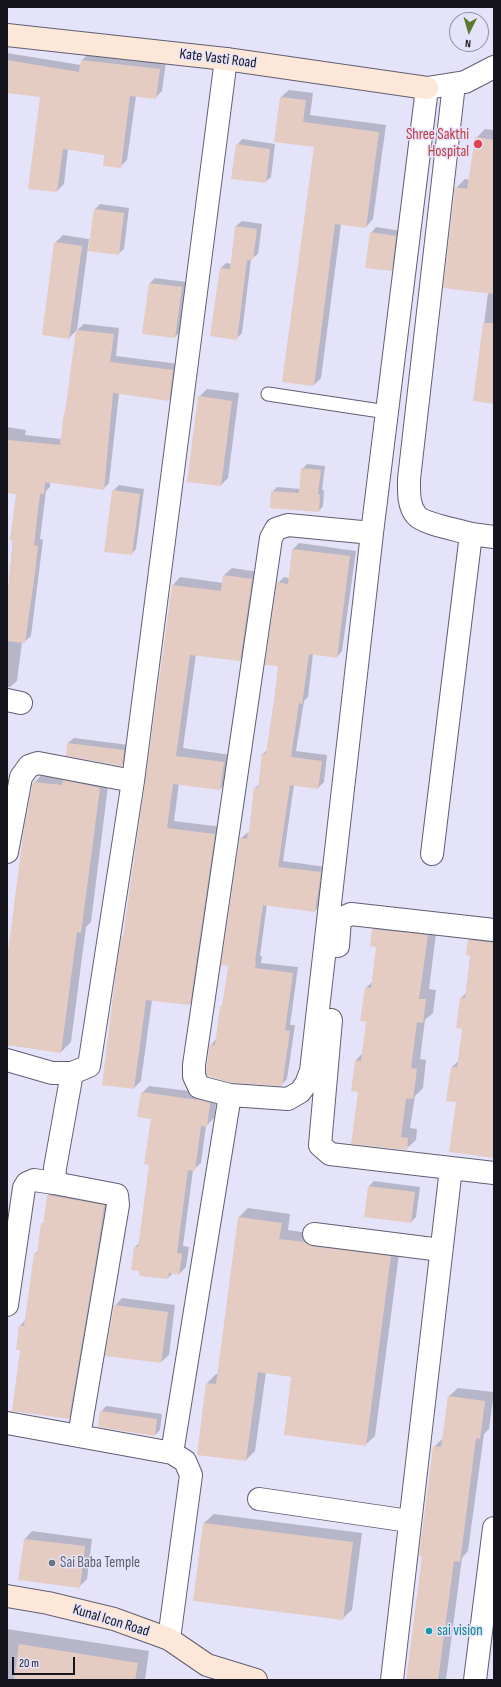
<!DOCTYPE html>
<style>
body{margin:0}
#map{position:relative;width:501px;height:1687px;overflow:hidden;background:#e5e3fa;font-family:"Sofia Sans Condensed",sans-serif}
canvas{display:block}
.frame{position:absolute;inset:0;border:8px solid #16151d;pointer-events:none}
.north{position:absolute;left:449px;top:12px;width:40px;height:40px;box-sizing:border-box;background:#e5e3fa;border:1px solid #9291a2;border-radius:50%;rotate:185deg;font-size:11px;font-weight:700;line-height:16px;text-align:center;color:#16151d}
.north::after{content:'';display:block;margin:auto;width:14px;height:18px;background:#5c792e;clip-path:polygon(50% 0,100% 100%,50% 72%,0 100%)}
.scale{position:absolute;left:12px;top:1657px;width:63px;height:18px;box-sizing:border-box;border:2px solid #16151d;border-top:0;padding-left:5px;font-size:12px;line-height:14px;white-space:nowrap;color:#16151d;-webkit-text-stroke:3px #e5e3fa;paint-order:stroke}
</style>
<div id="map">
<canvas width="501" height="1687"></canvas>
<div class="frame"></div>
<div class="north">N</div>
<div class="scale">20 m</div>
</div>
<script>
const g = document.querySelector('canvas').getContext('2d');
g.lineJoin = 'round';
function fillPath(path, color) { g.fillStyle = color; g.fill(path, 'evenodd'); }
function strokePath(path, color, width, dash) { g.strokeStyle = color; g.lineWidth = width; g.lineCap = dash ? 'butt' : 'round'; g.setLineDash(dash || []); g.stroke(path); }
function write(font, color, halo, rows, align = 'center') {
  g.font = font + ' "Sofia Sans Condensed",sans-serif'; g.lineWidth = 3; g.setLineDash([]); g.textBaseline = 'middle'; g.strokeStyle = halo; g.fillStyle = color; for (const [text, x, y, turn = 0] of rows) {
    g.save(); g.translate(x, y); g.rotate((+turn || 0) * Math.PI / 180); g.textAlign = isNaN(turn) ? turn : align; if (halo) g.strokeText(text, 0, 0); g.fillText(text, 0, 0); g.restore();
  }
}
fillPath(new Path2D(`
 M7,53L81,65L82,60L89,53L166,62L162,91L155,98L136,96L127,160L120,167L106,154L68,149L64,184L57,191L41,96L7,92Z
 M289,90L313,93L310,115L386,125L373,219L366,227L341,224L321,378L314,385L315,146L281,97Z
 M485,129L494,130V403L474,400L488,293L456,188L465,179L470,180L476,138Z
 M242,139L275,144L271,177L265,182L237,145Z
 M100,204L129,208L124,249L118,254L95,209Z
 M242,221L262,224L258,254L251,259L242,333L236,339L221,268L226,263L231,264L236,226Z
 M376,227L401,231L397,265L391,270L371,233Z
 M63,235L89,239L77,330L69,338L55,243Z
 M155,278L187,282L180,332L175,337L143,333L150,283Z
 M84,324L119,328L116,356L179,364L175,393L169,400L119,393L109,483L103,489L50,482V487L46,491L40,539L43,540L31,636L24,642H22L17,681L10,687H7V597L8,595L17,494L7,492V427L26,430L25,435L62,439L77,330Z
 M207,389L239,393L228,478L221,485L199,397Z
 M307,464L325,466L322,490H324L323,506L319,511L272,492L277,487L300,489L302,469Z
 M119,485L144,489L136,549L131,554L113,491Z
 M299,543L356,551L342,651L337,657L313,654L308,697L304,701L296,751L327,755L324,782L318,788L294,785L283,861L326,867L321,905L315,911L267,904L260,956H262L261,963L298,967L290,1025H295L287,1079L281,1085L211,1045L217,1038L229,965L241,838L250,831L255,788L260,784L263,754L267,750L279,666L278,583L284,577L289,578L293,549Z
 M232,568L259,572L248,653L240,660L196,654L183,748L231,755L227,781L220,789L179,783L174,821L222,827L197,997L190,1004L152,1000L141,1081L134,1088L125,934L173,585L180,577L223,583L224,575Z
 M74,738L129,745L127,760L122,765L67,755L68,743Z
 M43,773L109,778L91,922L86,927L71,1042L61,1052L7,1045V967L34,783Z
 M383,920L437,926L429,989L436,990L433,1013L425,1020L420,1059L426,1060L423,1088L415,1096L410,1128L417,1129L416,1140L406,1149L359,1091L356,1060L363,1053L367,1021L366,988L373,981L377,946L373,929Z
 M478,930L494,932V1157L457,1101L452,1067L459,1060L463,1028L461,998L467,992L471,955L469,940Z
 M149,1086L205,1093L217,1096L214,1118L206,1126L201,1163L193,1170L183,1246L189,1247L186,1267L179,1274L173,1273L168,1278L135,1247L140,1242L150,1164L152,1118L142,1093Z
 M374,1181L420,1187L416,1217L411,1222L369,1186Z
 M58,1185L113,1196L78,1409L69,1418L21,1349L20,1326L26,1319L35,1254L38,1251L42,1224L45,1221L48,1195Z
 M248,1208L290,1214L288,1230L400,1247L375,1436L365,1445L293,1376L266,1372L255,1451L246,1460L207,1383L216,1374H218L239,1217Z
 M122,1298L175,1305L169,1355L161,1362L115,1306Z
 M458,1388L494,1392L489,1429L484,1434L468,1551L462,1558L446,1680H407L423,1556L434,1447L443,1438L448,1397Z
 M106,1406L162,1414L160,1430L155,1435L101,1412Z
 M214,1514L362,1533L352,1610L342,1619L204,1523Z
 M32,1531L92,1539L87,1579L79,1587L19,1579L25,1539Z
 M7,1629L149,1651L145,1680H7Z`), '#0003');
fillPath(new Path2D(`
 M7,60L79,72L81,60L160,69L156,99L130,96L121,168L103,166L104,155L63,149L57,192L28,189L40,97L7,93Z
 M280,97L306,100L303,122L379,132L366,228L335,224L314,386L282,382L314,147L274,142Z
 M475,137L494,140V294L443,288L455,187L467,189Z
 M236,144L270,149L266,183L231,179Z
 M94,209L124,213L119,255L88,251Z
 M235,226L257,229L253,260H247L237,340L210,336L220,268L230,269Z
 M370,232L396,236L392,271L365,268Z
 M54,242L82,246L69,339L42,335Z
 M149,283L182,287L175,338L142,334Z
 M483,323H494V404L473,401Z
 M76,330L114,334L110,362L173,370L169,401L113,393L104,490L45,482L44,494H40L34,545L38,546L35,573L25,643L7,641V599L13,541L10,540L16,494L7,493V440L60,445L64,412H65Z
 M198,396L232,401L221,486L187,482Z
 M301,468L321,470L318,494L320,495L319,512L270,508L271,491L299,493Z
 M112,490L140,494L132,555L104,552Z
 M292,549L350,556L337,658L309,654L302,704L299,703L291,757L322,761L318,789L290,785L278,867L321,872L315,912L263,905L255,961H256L255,968L293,973L285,1030L290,1031L282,1086L232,1083L208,1076L206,1072L210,1044L215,1045L220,1006H222L228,966L221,965L240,838L247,839L248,832H249L254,787L258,788L262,753L266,754L274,701L278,666L265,665L277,582L288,584Z
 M223,575L252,579L240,661L190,655L176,756L224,762L220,790L173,784L167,828L215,834L190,1005L146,1000L134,1089L102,1085L117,964L122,936H123L145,783L172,585L221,591Z
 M67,743L124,750L122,766L66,756Z
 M63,780L100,788L81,933L77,932L61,1053L7,1045V959L24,828L33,782L62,785Z
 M372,929L428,935L419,999H426L423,1023L417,1022L411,1068L417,1069L413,1099L406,1098L401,1137L408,1138L407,1150L351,1144L358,1092L351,1091L355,1060L361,1061L366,1022L360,1021L365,987L371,988L376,947L370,946Z
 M468,940L494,943V1158L449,1152L456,1102L446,1101L451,1067H457L462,1029L456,1028L460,997L465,998L470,956L466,955Z
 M141,1092L198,1100L210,1103L207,1127L201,1126L195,1171L188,1170L177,1253L182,1254L179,1275L169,1273L168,1279L139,1276V1271L131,1270L134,1246L138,1247L149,1165L144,1164L151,1119L137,1117Z
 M368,1186L415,1192L411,1223L364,1217Z
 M47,1195L104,1205L98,1247L69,1419L12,1411L20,1350H16L19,1325L24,1326L34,1254H37L41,1223L43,1224Z
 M238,1217L282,1223L279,1239L305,1242L312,1246L391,1256L366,1446L284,1435L291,1377L258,1372L246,1461L197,1455L206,1383L216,1384Z
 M114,1305L168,1312L161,1363L105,1356Z
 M448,1396L485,1401L480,1439L476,1438L460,1562L454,1561L438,1680H406L422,1557L419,1556L433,1446L441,1447Z
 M100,1411L157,1419L155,1436L98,1427Z
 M203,1523L353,1542L343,1620L193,1601Z
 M24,1539L85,1546L80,1588L18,1580Z
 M19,1644L138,1663L135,1680H14Z`), '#e5ccc3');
const lane = new Path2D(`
 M268,394L387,412`);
const street = new Path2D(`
 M372,533L288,525L276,529L271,538L194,1065V1076L199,1087L230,1095L288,1099L300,1092L306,1084L311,1071L372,533L427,88L465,82L494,67
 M471,534L494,537
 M7,700L21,703
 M7,852L21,777L29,766L38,763L133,781
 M432,854L471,534C459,530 423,524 416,515C408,505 409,491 409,479L454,84
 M338,946L340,919L351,914L494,930
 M331,1020L320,1145L330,1154L494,1173
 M7,1060L52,1073H72L89,1066L133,781L226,59
 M54,1183L117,1195L118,1205L79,1436
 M314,1234L441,1250
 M7,1305L24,1188L27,1183L34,1180L54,1183L55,1168L72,1073
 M7,1423L172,1453L185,1461L191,1475L169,1639
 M172,1453L230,1095
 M259,1499L409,1521
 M392,1680L451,1168
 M475,1680L494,1528`);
const secondary = new Path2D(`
 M7,35L226,59L427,88
 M7,1596L48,1603L114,1619L169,1639L207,1665L256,1680`);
strokePath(lane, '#605e71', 15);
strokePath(street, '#605e71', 24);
strokePath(secondary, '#605e71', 24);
strokePath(lane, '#fff', 13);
strokePath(street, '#fff', 22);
strokePath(secondary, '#fde7d8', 22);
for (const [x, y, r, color] of [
 [478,144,5,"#e0444e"],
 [52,1563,4,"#6b7280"],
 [429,1631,4,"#0f9aa8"]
]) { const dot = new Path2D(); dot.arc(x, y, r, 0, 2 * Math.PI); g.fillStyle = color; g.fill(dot); strokePath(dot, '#e5e3fa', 1.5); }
write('15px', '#16151d', '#e5e3fa', [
 ["Kate Vasti Road",218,59,7],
 ["Kunal Icon Road",111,1621,17]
]);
write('15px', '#be3a42', '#e5e3fa', [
 ["Shree Sakthi",469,135],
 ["Hospital",469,152]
], 'right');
write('15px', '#5b616d', '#e5e3fa', [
 ["Sai Baba Temple",60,1563]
], 'left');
write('15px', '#0d838f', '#e5e3fa', [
 ["sai vision",437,1631]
], 'left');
</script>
